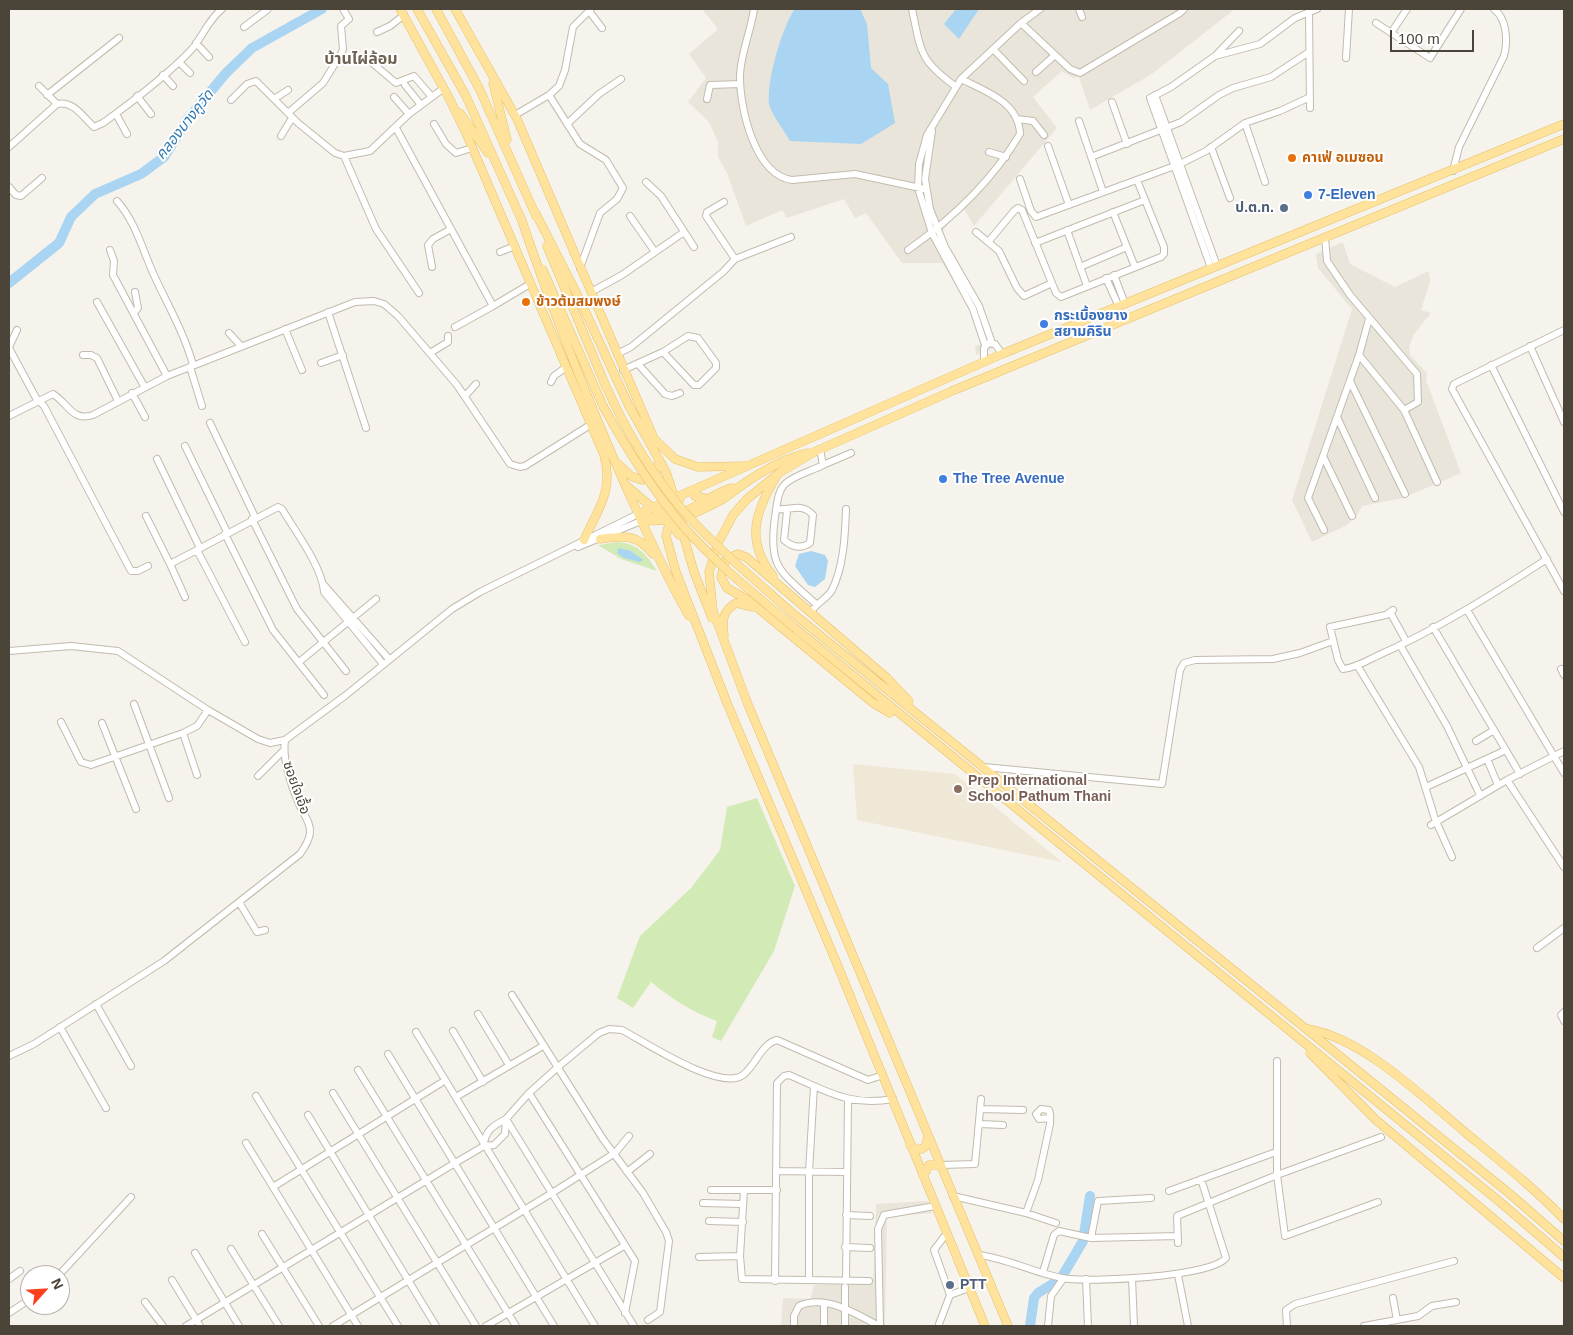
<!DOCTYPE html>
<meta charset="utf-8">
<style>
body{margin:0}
#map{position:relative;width:1573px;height:1335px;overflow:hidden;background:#f6f3ec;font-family:Helvetica,sans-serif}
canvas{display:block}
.frame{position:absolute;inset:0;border:10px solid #4b4439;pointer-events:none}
.north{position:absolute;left:20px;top:1265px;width:50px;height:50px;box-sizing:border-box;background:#fff;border:1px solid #b7b4b0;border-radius:50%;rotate:64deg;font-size:14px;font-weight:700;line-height:20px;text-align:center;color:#4b4439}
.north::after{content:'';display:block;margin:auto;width:18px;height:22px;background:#fc3f1d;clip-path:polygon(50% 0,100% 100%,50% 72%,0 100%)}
.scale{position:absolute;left:1390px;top:30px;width:84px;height:22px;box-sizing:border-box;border:2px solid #4b4439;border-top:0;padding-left:6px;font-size:15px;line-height:18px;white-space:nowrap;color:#4b4439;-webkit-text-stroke:4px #fff;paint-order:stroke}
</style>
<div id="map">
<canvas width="1573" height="1335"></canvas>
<div class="frame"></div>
<div class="north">N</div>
<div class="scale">100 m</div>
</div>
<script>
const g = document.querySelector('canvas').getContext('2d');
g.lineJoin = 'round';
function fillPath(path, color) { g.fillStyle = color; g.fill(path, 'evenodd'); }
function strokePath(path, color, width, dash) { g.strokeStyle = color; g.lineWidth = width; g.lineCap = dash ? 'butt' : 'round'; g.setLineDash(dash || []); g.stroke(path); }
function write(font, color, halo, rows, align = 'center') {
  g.font = font + ' Helvetica,"Noto Sans Thai",sans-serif'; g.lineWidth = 4; g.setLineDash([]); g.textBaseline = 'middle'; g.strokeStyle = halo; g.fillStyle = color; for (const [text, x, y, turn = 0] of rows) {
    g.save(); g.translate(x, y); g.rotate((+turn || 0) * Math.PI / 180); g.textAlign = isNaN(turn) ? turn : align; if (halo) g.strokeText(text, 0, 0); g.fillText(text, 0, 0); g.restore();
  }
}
fillPath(new Path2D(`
 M702,9H1235L1152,74L1090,110L1079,77L1073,78L1062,71L1033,97L1057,128L974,226L962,206L940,235L979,302L989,337L998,346L976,355L975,346L988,342L972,307L942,263H902L866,213L855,218L844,199L787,218L782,210L746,226L727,173L718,157V142L709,122L688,102L706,78L689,54L718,29Z
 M1343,242L1350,264L1395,287L1429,271L1430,281L1421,310L1431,313L1414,334L1409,347L1410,355L1427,373L1426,380L1461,473L1403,498L1362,506L1357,515L1347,525L1312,542L1292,500L1352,309L1318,268L1316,254Z
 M927,1201L932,1213L887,1217L885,1326H781L783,1298L811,1299L814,1285L873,1283L876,1204Z`), '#eae5da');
fillPath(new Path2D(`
 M853,764L955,774L1062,862L857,820Z`), '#efe8d6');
fillPath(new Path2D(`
 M618,542C639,544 646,554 657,571L621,559L598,545Z
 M757,798L795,886L774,951L721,1041L712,1037L717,1021C692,1012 672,999 651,982L633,1008L617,998L640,936L691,888L720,850L727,807Z`), '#d2eab5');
fillPath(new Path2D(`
 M795,9H860L867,24L871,68L888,84L895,123L861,144L790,141C784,130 774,118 770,107C764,88 783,24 795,9Z
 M956,9H979L959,39L944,24Z
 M619,548L631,551L643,560L640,562L624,558L617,553Z
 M811,551L825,555L828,561L825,579L815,587L808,585L795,566L799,554Z`), '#a9d4f2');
strokePath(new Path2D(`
 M9,283L59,243L71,217L95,194L141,174L164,157L187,120L226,73L252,48L322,9
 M1084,1234L1090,1196
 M1063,1275L1083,1241
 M1030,1326L1034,1298L1038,1293L1059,1280`), '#a9d4f2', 10);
const minor = new Path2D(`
 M754,9C751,31 740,55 740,77C740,109 755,175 792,180L855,174L925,189
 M912,9C921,51 919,60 955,86
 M1079,9L1082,17
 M589,11L602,28
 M1309,11L1310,108
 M1021,23L1070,69L1080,73L1180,13L1184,9
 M1376,23L1430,58L1461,9
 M244,27L267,10
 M377,32L390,26L404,15
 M1391,33L1407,9
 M196,43L209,57
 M993,49L1024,81
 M1216,55L1239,31
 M1346,58L1349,9
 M179,62L190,73
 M371,62L396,83L414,76L432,97
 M1036,72L1055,55
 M163,75L173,86
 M405,85L421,105
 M39,86L57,104
 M47,95L119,38
 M549,95L580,144L606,160L623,188L617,199L600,213L580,268
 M1155,95L1217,266
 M137,96L151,114
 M394,97L409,114
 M274,99L288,90
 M707,99L710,85L740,84
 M231,100L247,84L256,81L298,123L335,153L344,156L370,151L409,114L444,88
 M1112,102L1127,144
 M288,113L323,83L341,54L343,49L341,26L349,19L343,9
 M116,114L127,134
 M515,115L549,95L559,86L565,70L573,27L591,9
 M1017,119L1033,121L1044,135
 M1079,121L1103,192
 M1245,123L1265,182
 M434,124L446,144L456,153L472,148
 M567,124L599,94L621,79
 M396,128L493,306L455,327
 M932,131L925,179L930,209L945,247L979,306L992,343
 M281,136L292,118
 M1048,146L1069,205
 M9,147L57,104C73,100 83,117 94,127L103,123C132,102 167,76 192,49C203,36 208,20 222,9
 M1211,147L1230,198
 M989,152L1006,157
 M344,156L376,229L419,293
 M1091,157L1181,122L1219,95L1233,88L1271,77L1309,52
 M1453,171L1459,147L1504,56C1508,41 1507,19 1494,9
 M1020,179L1031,211L1036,217L1180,164L1206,151L1245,123L1280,111L1310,97
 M646,182L661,196L694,247
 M9,187L16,195L21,196L42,178
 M117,201C135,221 142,248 153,273C167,304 184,332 193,365
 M724,202L707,212L706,216L735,259
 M1113,212L1135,267
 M630,216L655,252
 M1067,230L1087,286
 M976,232L999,251L1017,288L1024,296L1052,283
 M1325,237L1327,261L1350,295L1417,374L1418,402L1404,410
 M989,241L1014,211L1018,208L1022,210L1056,293L1061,297L1161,257L1164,254V247L1137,180
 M1035,243L1145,200
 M110,250L114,261L113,275L167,376
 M908,250C952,219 992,181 1020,134C1019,102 985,91 961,79
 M500,252L515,246
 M432,267L428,245L433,239L451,229
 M1080,267L1127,247
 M1211,268L1150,98L1171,87L1215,56L1260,44L1295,18L1317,9
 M1114,275L1125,304
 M1106,278L1119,307
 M591,292L622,275L684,232
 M97,302L144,386
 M493,306L530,284
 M328,312L366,428
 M134,313L138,308L135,292
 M285,329L302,370
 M1564,330L1454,384L1452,389L1564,591
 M229,333L241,346
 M985,345L973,309L932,233L918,188L919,164L927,135L961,79L1021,23L1040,9
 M1530,346L1564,422
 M9,347L17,330
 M9,348L36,398L44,406L131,571H138L148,566
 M430,353L448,342V336
 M617,354L631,347L723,272L735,259L791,237
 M83,355H91L97,358L118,401
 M1359,355L1404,410L1437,482
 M984,362V348L989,343L995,344L1002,354
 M321,363L343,355
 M638,364L665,394L672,396L680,393
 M1491,365L1564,512
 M190,367L202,406
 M623,370L663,352L688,336L698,338L716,363V368L699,385H694L663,352
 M1350,381L1405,494
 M551,382L554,376L565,368
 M132,393L145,417
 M465,396L476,384
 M9,416L53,394C68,403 72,422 93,415L167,376L355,302L374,301L384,304L398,316L457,385L510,464L520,467L525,466L590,425
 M1337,417L1375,498
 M210,423L255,517
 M185,446L227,532
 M1323,456L1352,516
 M157,459L200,548
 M823,465L851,453
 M776,509C791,511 801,502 813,515L810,543C801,549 792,547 784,540L787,511
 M146,516L170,564L197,550
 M252,519L297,609L346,671
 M1324,530L1308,498L1359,355L1369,319
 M225,534L273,630L324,695
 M578,547L641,521
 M170,564L185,597
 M323,584L389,659
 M816,604C780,571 768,568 775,517C777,506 777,492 785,484C794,475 812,471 823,465L820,449
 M1393,610L1386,615L1330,627L1338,660L1343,669C1356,668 1368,660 1379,655C1438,629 1493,594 1547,559
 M1467,610L1564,773
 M811,612C816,603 827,599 832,590C844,566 845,535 846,509
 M1390,612L1406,641
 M1433,627L1520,774
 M245,642L197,550L278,507L282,509C295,531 322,566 324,592L383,664
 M1400,645L1447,726L1480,795
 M9,651L71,646L118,651L208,710L258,739L270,743L285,740
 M299,662L376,599
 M1357,665L1419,767L1435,819L1452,857
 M1561,669L1564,675
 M134,704L169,798
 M61,722L81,762L91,765L183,733L197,726L208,710
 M102,723L136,809
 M183,733L197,775
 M1476,741L1494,730
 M1487,759L1498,785
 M984,767L1162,784L1180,670L1184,663L1195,660L1273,659L1300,653L1333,641
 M258,776L283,751
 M1507,780L1564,867
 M1426,787L1506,750
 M1431,825L1507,780L1564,751
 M239,902L257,932L265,930
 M1537,948L1564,928
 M512,995L603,1139L643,1193L666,1232L669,1241L660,1312L648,1320
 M96,1004L131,1066
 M1564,1012L1561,1015L1564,1021
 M478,1014L509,1065
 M60,1027L106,1108
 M453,1031L483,1082
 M416,1032L595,1326
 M388,1054L554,1326
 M9,1056L34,1044L164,961L300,854C305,847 309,841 310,833C311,822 303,814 299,804C291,785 282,760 285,740L346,695L452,609L480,592L638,514
 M1277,1061V1175L1285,1236L1378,1202
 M358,1070L516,1326
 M333,1093L476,1326
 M529,1093L635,1261L625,1313
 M256,1096L398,1326
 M456,1097L543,1046
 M981,1109L1023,1110
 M308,1115L436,1326
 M980,1124L1003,1125
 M246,1143L358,1326
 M484,1146C484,1131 494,1125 506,1119L634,1326
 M941,1165L975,1164L981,1099
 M776,1171L846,1172
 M627,1172L650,1154
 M273,1187L441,1083
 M711,1190H777
 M744,1190L740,1256L742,1279L869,1281
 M1169,1191L1276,1152
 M953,1196L1026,1213L1038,1180L1050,1124C1050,1119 1051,1115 1049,1110L1041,1109L1036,1114L1039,1119L1050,1118
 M703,1203L743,1204
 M1026,1213L1056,1223
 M846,1215L870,1216
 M709,1221L743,1222
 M947,1233L934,1250L950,1295L969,1288
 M262,1234L319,1326
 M1091,1238L1098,1201L1151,1198
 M1178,1243L1177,1216L1277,1175L1381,1137
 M845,1247L870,1248
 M231,1249L279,1326
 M195,1253L239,1326
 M978,1255C1007,1258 1034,1273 1062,1278C1087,1283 1211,1277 1226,1258L1201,1179
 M699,1257L740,1256
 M1043,1272L1054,1235L1059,1231L1091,1238L1178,1236
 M59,1275L131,1197
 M1178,1275L1188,1326
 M1132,1278L1134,1326
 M9,1279L20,1271
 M1086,1279L1088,1326
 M172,1280L200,1326
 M809,1280V1172L814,1086
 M775,1281L777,1083L784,1076L789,1075C827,1091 850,1107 893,1099
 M846,1281L848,1100
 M1393,1298L1397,1320
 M145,1302L163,1326
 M824,1304V1326
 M9,1313L30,1299
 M939,1324L950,1295
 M186,1326L455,1163L484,1146L494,1145L505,1134L506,1119L529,1093L558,1067L599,1033L609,1029L622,1030C645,1042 720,1092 743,1075C756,1065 761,1044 777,1040L868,1080L883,1075
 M333,1326L552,1193L615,1153L629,1136
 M486,1326L624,1246
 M794,1326V1316L799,1306C825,1294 857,1314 879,1326
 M845,1326V1287
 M880,1326L878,1229L884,1215L935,1206
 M1048,1326L1051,1296L1063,1279
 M1287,1326L1286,1310L1295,1304L1454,1261
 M1364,1326L1418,1316L1432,1306L1456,1302`);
const major = new Path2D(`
 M400,9L449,98L466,133L604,455C614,491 598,509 584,540
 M417,9L466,96L523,223
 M436,9L479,88L536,216
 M455,9L517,119L655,441
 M493,83L507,140
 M460,113L488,153
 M535,212L579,298L629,406L666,472L676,502
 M521,218C552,310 587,398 626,487C646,531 665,574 689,616
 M547,246L604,382
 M543,270L603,406
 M652,437L675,459L698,467L746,466
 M618,464L631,476L642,480C655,478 658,471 659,459
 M628,487C664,518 666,524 708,499C716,495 724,489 733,488
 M699,487L696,490L695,496L709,499
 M680,499L671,516L666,536L676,572L727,703L837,964L985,1326
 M638,514L1002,354L1564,124
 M640,514L669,521L679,535
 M679,520L694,572L712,618
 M641,521L679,520L685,518C698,511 714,505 726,497C750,478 778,460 808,453
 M600,539C623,536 637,533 653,554
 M773,576C745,541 755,512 776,477
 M790,611L1510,1194L1564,1241
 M796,629L1500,1202L1564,1257
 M724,636C722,621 722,611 736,603L753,607
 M890,713L873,703L748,600L727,588L721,577L726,559L738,554L746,557L887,678L909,701
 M1308,1029C1363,1038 1424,1098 1466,1133C1500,1161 1534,1188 1564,1219
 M1310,1053L1376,1120L1564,1278
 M910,1145L916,1149C926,1151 927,1143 928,1135
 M923,1176L929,1165H941
 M1008,1326L747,702L713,611L709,572L718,543L733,515L747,499L779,473L814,452L952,391L1564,139`);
strokePath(minor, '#c2bbae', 8);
strokePath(major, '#e6c16a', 9);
strokePath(minor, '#fff', 6);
strokePath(major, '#ffe39c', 8);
const majorBridge = new Path2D(`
 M604,382C625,429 653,477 687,515C718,549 755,580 790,611
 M603,406C626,448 652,489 683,526C716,564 757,596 796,629`);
strokePath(majorBridge, '#e6c16a', 9, []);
strokePath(majorBridge, '#ffe39c', 8);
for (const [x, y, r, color] of [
 [1292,158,5,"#e8710a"],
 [1308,195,5,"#3f7fe0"],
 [1284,208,5,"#5c6f8a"],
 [526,302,5,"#e8710a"],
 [1044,324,5,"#3f7fe0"],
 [943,479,5,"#3f7fe0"],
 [958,789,5,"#8d6e63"],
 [950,1285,5,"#5c6f8a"]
]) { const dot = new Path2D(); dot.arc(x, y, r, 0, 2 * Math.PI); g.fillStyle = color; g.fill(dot); strokePath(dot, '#fff', 2); }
write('bold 14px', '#c56008', '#fff', [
 ["คาเฟ่ อเมซอน",1302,158],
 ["ข้าวต้มสมพงษ์",536,302]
], 'left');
write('bold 14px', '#366cbe', '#fff', [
 ["7-Eleven",1318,195],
 ["กระเบื้องยาง",1054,316],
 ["สยามคิริน",1054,332],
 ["The Tree Avenue",953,479]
], 'left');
write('bold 14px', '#4e5e75', '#fff', [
 ["ป.ต.ท.",1274,208],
 ["PTT",960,1285,"left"]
], 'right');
write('bold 14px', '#785e54', '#fff', [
 ["Prep International",968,781],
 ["School Pathum Thani",968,797]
], 'left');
write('14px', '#4b4439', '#fff', [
 ["ซอยใจเอื้อ",296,788,70]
]);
write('italic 15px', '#2e7ab2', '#fff', [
 ["คลองบางคูวัด",185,125,-52]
]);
write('bold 16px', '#6e6250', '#fff', [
 ["บ้านไผ่ล้อม",361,60]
]);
</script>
